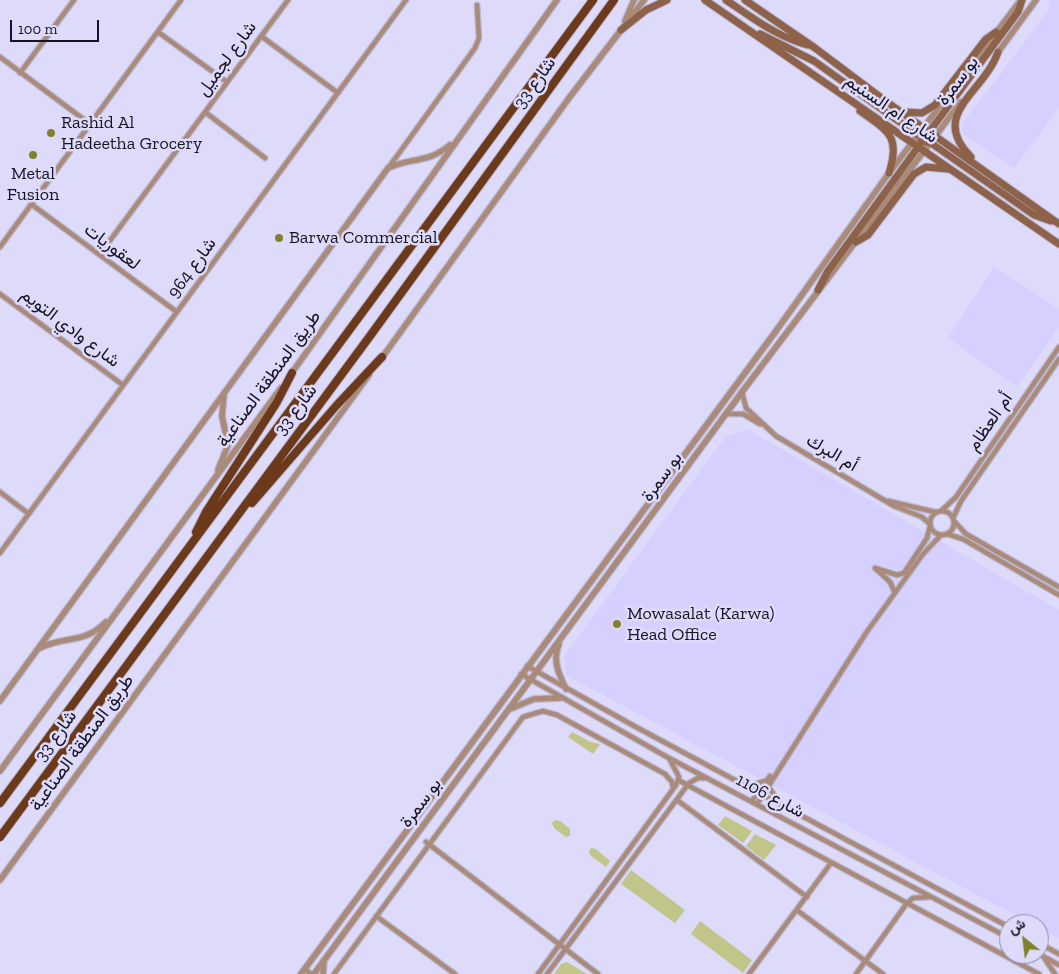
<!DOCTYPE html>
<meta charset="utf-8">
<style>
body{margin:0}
#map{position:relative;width:1059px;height:974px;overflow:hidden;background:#dedbfa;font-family:"Zilla Slab",Vazirmatn,serif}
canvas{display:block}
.north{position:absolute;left:999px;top:914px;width:50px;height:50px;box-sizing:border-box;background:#dedbfa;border:1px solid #8e8ba4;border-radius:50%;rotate:331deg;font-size:14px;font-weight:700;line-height:20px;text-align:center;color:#161324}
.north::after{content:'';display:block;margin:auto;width:18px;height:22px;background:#80812b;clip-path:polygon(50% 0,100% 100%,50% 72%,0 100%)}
.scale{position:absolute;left:10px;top:20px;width:89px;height:22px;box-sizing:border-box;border:2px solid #161324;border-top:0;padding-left:6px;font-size:15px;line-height:18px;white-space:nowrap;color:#161324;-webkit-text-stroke:4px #dedbfa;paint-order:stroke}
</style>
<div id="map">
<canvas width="1059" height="974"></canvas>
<div class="north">ش</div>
<div class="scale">100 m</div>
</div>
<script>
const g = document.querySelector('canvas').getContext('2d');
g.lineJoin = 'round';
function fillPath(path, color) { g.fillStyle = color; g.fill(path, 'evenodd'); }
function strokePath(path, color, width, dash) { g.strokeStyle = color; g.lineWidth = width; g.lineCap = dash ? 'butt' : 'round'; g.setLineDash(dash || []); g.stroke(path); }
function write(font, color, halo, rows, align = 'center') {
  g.font = font + ' "Zilla Slab",Vazirmatn,serif'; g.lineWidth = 5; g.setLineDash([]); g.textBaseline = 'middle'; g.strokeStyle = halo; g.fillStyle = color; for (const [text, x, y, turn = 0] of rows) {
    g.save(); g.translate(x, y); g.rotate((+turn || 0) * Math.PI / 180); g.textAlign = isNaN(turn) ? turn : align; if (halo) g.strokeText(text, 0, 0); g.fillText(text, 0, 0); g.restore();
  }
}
fillPath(new Path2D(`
 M1050,0H1059V108L1014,168L963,134L961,125L1051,7L1047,3Z
 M994,267L1059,309V327L1017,387L948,338Z
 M747,429L1059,610V938L1039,927V924H1033L975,894L566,675L564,656L725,437Z`), '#d5d0ff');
fillPath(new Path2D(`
 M572,732L591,742L600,744L593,754L568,737Z
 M725,816L752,831L743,843L718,825Z
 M555,820L560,821L570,829V836L566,837L554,828L552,823Z
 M755,834L776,845L764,860L746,846Z
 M591,848L596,849L610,861L606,867L590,855L589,851Z
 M631,870L685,910L675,923L621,884Z
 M700,921L752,960L743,973L691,934Z
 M567,962L587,974H554L561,964Z`), '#c2c58a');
const minor = new Path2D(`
 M158,32L227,82
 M261,36L338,93
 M0,57L90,124
 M20,73L74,0
 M205,112L265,158
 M389,167L475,48L479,38L477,5
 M31,204L177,312
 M0,247L181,0
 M100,254L288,0
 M0,294L123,385
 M742,392L746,408L776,436L894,506L922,517L929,523
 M727,414H743L760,424
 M0,492L29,514
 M888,501L935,512
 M930 523a12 12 0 1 1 24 0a12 12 0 1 1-24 0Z
 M941,511L956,497L1059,347
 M953,518L961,501L1059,359
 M954,521L966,534L1059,587
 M947,534L963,539L1059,595
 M0,553L406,0
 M875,568L897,575L904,573L927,538L930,526
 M876,569L890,582L895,593
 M527,666L636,727L1009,927
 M521,674L667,757L1009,938
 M678,780L1039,974
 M767,785L776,797L775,801
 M748,786L765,781
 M677,800L807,897
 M752,801L770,776
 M757,804L866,633L923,554L941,535
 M426,842L598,974
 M798,911L883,974
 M376,916L455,974
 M1039,943L1059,954
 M1039,954L1059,965
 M1045,959L1055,974
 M305,969L311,974
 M334,974L523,717L543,711L557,715L665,774L672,782L673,788
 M538,974L676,785L679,777L670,760
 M547,974L689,783L698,778H706
 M749,974L831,863
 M856,974L907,903L913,898L929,897`);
const tertiary = new Path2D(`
 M625,21L634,0
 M996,55L1036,0
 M381,359L569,98L644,0
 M291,374L557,0
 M218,470L228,445L222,416L224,394
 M559,644C552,660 559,675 566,689
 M40,648C66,635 83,645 106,622
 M0,701L388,168C411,157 427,164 450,145
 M510,709L534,699L560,698
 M0,771L281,388
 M0,880L369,375
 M301,974L776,331L889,173L1021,0
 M314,974L742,392L961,102
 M323,974L324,960`);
const secondary = new Path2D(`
 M705,0L1059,244
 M726,0C753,18 777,37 808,45
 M745,0L815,48L887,102L1059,224
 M621,30L646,10L667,0
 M760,34L814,61L918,135L936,136
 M860,111C888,131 901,136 889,173
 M904,112L922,113L935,105L986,39L996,32
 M927,135L1018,12L1022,0
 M921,141L931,143L1034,215L1051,221
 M971,157C928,114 984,93 998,52
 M856,242L868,235L914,174L926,167L948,169
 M818,290L828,271L921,143`);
const trunk = new Path2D(`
 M252,503L336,406L382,357
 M196,532L206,512L277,402L292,373
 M0,803L593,0
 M0,837L370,336L614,0`);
strokePath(minor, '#bab7d3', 7);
strokePath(tertiary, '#bab7d3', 8);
strokePath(secondary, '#bab7d3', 9);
strokePath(trunk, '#bab7d3', 10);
strokePath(minor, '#aa8b7a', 4.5);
strokePath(tertiary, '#aa8b7a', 5.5);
strokePath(secondary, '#8e6149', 7);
strokePath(trunk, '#6c3a1a', 8);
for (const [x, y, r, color] of [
 [51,133,5,"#80812b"],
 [33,155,5,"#80812b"],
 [279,238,5,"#80812b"],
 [617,624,5,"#80812b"]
]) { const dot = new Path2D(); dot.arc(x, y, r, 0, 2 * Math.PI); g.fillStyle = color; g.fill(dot); strokePath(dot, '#dedbfa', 2); }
write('18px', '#161324', '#dedbfa', [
 ["شارع لجميل",227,59,-54],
 ["بو سمرة",958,81,-53],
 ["شارع 33",535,83,-54],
 ["شارع ام السنيم",891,109,34],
 ["لعقوريات",112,247,37],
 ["شارع 964",192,268,-54],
 ["شارع وادي التويم",70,328,37],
 ["طريق المنطقة الصناعية",269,379,-54],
 ["شارع 33",296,410,-53],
 ["أم العظام",990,422,-56],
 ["أم البرك",832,453,30],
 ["بو سمرة",662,477,-54],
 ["شارع 33",56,736,-54],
 ["طريق المنطقة الصناعية",82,743,-54],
 ["شارع 1106",770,796,28],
 ["بو سمرة",421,803,-53]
]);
write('18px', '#161324', '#dedbfa', [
 ["Rashid Al",61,123],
 ["Hadeetha Grocery",61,144],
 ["Metal",33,174,"center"],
 ["Fusion",33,195,"center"],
 ["Barwa Commercial",289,238],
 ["Mowasalat (Karwa)",627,614],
 ["Head Office",627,635]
], 'left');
</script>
